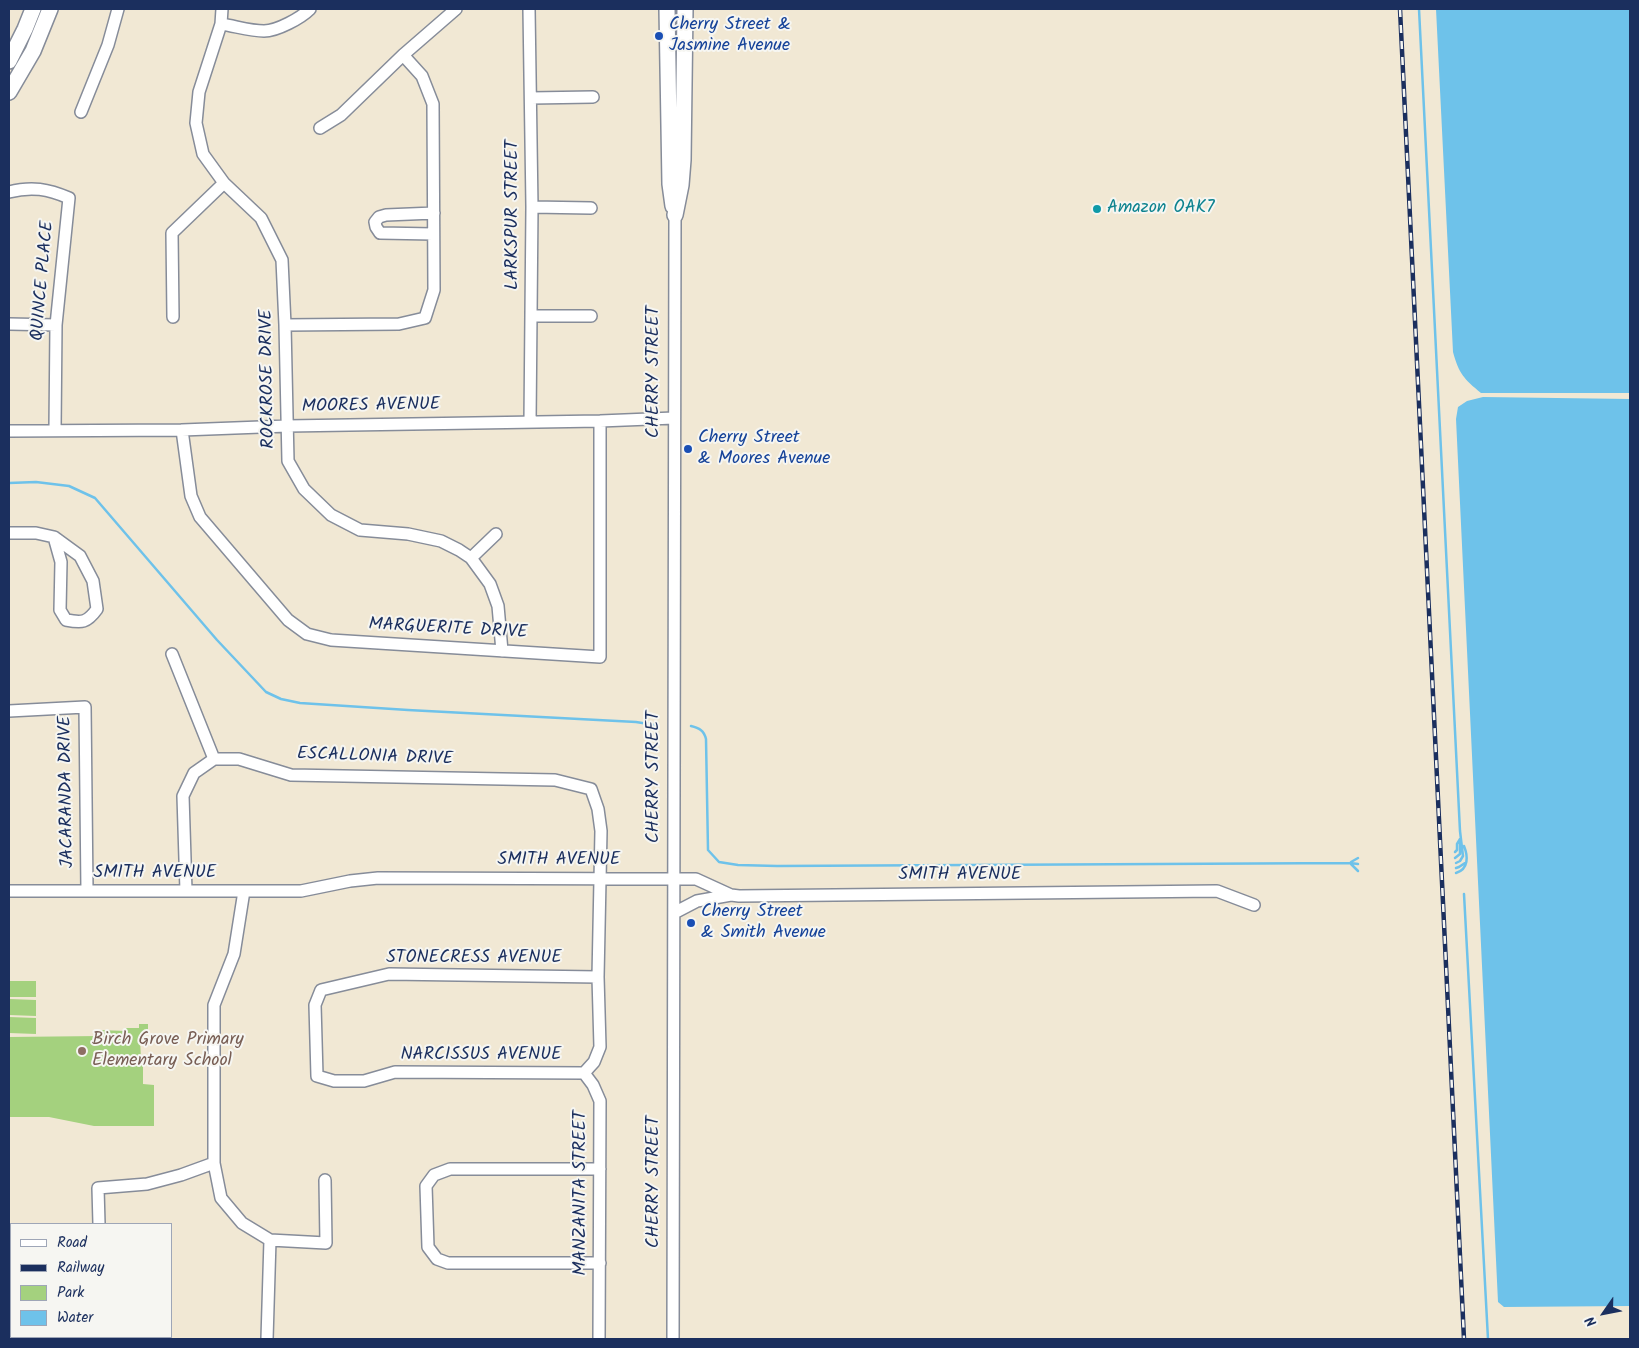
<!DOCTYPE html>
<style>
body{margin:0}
#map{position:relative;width:1639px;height:1348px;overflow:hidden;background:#f1e8d4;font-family:Kalam,sans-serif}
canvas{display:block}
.frame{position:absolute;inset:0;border:10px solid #1b2f5e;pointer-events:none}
.legend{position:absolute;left:10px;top:1223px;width:162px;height:115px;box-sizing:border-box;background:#f6f6f2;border:1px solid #9ea6b7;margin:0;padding:6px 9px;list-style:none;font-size:15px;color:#1b2f5e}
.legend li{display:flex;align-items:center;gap:10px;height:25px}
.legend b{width:25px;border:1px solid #9ea6b7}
.north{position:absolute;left:1579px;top:1288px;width:50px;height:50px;-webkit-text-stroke:4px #f6f6f2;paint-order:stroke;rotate:237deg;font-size:14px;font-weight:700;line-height:20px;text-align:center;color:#1b2f5e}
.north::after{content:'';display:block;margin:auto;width:18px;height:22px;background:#1b2f5e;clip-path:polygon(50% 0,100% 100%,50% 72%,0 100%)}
</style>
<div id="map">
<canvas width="1639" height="1348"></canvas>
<div class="frame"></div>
<ul class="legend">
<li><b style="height:6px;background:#fff"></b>Road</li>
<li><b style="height:6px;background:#1b2f5e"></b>Railway</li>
<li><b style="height:14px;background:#a4d17e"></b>Park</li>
<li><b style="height:14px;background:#6ec2ea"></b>Water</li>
</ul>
<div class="north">N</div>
</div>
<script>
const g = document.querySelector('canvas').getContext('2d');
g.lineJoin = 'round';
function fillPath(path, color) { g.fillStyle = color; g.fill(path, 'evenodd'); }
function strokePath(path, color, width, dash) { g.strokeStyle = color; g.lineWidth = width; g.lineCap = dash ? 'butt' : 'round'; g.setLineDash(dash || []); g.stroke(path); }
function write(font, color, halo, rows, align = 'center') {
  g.font = font + ' Kalam,sans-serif'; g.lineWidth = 4; g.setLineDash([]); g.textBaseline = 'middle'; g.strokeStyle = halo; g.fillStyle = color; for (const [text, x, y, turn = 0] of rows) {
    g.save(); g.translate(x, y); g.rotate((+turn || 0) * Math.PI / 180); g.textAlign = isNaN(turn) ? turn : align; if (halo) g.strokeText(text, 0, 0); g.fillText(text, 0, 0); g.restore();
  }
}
fillPath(new Path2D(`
 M9,981H36V997H9Z
 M9,999L36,1000V1016L9,1015Z
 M9,1017L36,1018V1034L9,1033Z
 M139,1024H148V1029L140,1038L141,1060H143V1084L154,1085V1126H94L49,1117H9V1037L100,1036V1030L126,1031V1028H139Z`), '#a4d17e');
fillPath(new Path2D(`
 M1436,9H1630V393H1481C1464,379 1459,374 1453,352Z
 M1483,397L1630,399V1306L1504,1307L1498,1302L1456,419L1458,407L1467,401Z`), '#6ec2ea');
strokePath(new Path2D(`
 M1419,9L1460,831L1463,856L1460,861L1456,863
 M9,483L36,482L69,486L95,498L217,640L266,692L281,699L300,703L408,710L636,722L655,725
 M691,726C699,728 704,730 706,739L708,850L719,862L738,865L777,866L1350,863L1358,864
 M1455,852L1457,850V844L1460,839
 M1455,858L1460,854V842
 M1351,862L1358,858
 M1351,864L1358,871
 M1456,868L1459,867L1465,863
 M1456,873C1469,869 1468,856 1464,846
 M1464,894L1488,1339`), '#6ec2ea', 2.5);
const minor = new Path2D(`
 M222,9L221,24L199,92L196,123L203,154L224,183L261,218L282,260L285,325L288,461L304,489L331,515L360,530L408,534L441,541L459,550L471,558L490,584L498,606L502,651
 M529,9L532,207L530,422
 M221,24C235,26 250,31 264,31C277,31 301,18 310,9
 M531,98L593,97
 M81,112L108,45L118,9
 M320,128L341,115L403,55L456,9
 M9,192C32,186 48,189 69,198L56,325L55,429
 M532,207L591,208
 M433,234L380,233L376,227L375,222L379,217L386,215L434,213
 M531,316H591
 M173,317L172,233L224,183
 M9,324L56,325
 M285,325L399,324L425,318L434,290L433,104L422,76L403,55
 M182,430L191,496L200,517L288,620L307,634L331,640L600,657V421
 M9,431L182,430L287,426L600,421L674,418
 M9,533H36L54,537L80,556L93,581L97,609C87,623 82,623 66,620L60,610L61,562L54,537
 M471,558L496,534
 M172,654L214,759
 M9,711L85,707L87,891
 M9,891H301L350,881L378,878L673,879H696L731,895L739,896L1217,891L1254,905
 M186,891L183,796L194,773L214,759H239L291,775L555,780L591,789L598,809L601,831L598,977L600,1047L594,1062L584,1073L593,1085L600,1101L599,1339
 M244,891L234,954L214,1005V1163L221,1198L242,1223L270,1240L267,1339
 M674,913L697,901L731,895
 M584,1073L395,1072L364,1081H334L317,1076L315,1005L321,990L389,974L598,977
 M99,1224L98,1188L147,1184L181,1175L214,1163
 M270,1240L326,1243L325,1180
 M600,1263H448L437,1259L428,1247L426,1186L434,1175L450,1169H600
 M673,1339L675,215`);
const major = new Path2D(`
 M667,9L670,184L673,206
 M9,61L25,29L33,9
 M9,92L33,51L50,9
 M675,215L681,185L683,160L685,9`);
strokePath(minor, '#868c99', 14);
strokePath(major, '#868c99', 18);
strokePath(minor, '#fff', 11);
strokePath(major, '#fff', 15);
const rail = new Path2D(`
 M1400,9L1464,1339`);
strokePath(rail, '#1b2f5e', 4.5);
strokePath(rail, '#f6f6f2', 2.5, [8]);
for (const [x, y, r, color] of [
 [659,36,5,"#1a4fb4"],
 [1097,209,5,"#0f9aa8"],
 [688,449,5,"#1a4fb4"],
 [691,923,5,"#1a4fb4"],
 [82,1051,5,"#8d6e63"]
]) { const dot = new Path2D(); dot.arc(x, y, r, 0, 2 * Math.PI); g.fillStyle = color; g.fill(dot); strokePath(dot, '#f6f6f2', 2); }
write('18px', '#164399', '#f6f6f2', [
 ["Cherry Street &",669,26],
 ["Jasmine Avenue",669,47],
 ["Cherry Street",698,439],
 ["& Moores Avenue",698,460],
 ["Cherry Street",701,913],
 ["& Smith Avenue",701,934]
], 'left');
write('18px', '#0d838f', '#f6f6f2', [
 ["Amazon OAK7",1107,209]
], 'left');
write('18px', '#1b2f5e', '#f6f6f2', [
 ["LARKSPUR STREET",514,215,-90],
 ["QUINCE PLACE",44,281,-85],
 ["CHERRY STREET",655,372,-90],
 ["ROCKROSE DRIVE",269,379,-91],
 ["MOORES AVENUE",371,407,-1],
 ["MARGUERITE DRIVE",448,630,3],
 ["ESCALLONIA DRIVE",375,758,2],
 ["CHERRY STREET",655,777,-90],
 ["JACARANDA DRIVE",68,792,-91],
 ["SMITH AVENUE",559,861],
 ["SMITH AVENUE",155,874],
 ["SMITH AVENUE",960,876],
 ["STONECRESS AVENUE",474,959],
 ["NARCISSUS AVENUE",481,1056],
 ["CHERRY STREET",655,1182,-90],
 ["MANZANITA STREET",582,1193,-90]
]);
write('18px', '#785e54', '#f6f6f2', [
 ["Birch Grove Primary",92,1041],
 ["Elementary School",92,1062]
], 'left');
</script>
